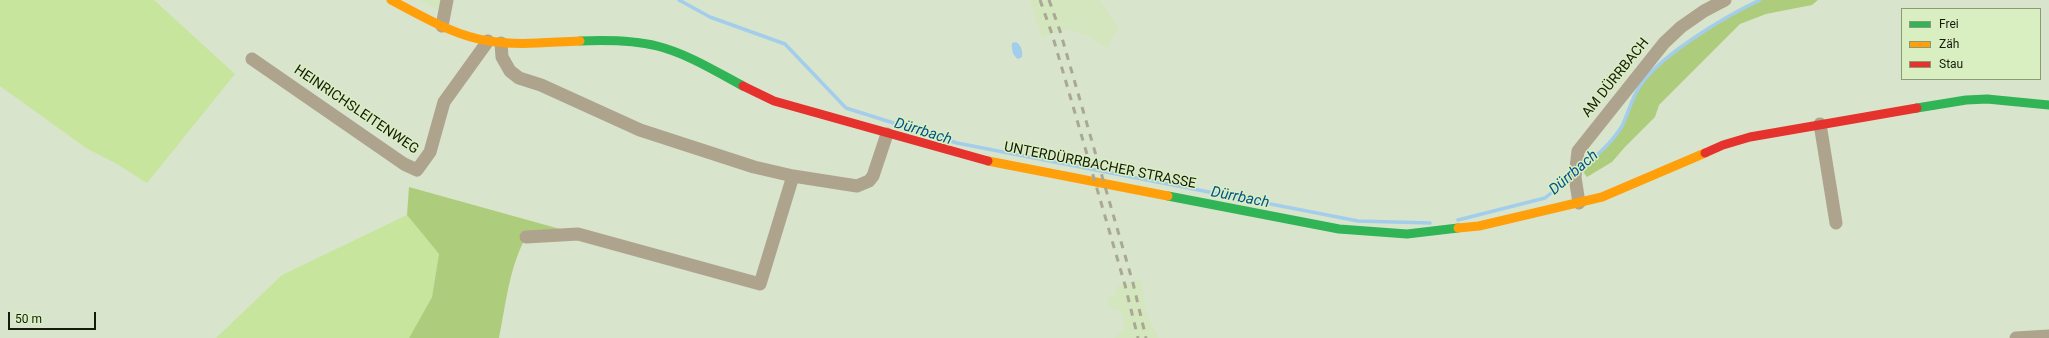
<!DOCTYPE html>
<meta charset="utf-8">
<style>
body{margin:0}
#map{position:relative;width:2049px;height:338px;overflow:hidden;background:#d9e4cc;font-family:Roboto,sans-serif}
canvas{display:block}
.legend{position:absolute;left:1901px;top:8px;width:140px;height:72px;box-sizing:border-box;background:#daefc1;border:1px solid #8b9b78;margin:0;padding:5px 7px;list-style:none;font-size:12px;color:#151c0b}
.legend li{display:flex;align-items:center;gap:8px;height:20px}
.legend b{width:20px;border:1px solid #8b9b78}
.scale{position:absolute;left:8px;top:312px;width:88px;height:18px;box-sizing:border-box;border:2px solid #151c0b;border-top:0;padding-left:5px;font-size:12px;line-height:14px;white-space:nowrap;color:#151c0b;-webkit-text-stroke:3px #daefc1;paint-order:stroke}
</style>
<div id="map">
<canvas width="2049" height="338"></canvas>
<ul class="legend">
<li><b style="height:5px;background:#30b455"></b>Frei</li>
<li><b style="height:5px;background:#ff9f0a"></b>Zäh</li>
<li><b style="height:5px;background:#e5322d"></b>Stau</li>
</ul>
<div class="scale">50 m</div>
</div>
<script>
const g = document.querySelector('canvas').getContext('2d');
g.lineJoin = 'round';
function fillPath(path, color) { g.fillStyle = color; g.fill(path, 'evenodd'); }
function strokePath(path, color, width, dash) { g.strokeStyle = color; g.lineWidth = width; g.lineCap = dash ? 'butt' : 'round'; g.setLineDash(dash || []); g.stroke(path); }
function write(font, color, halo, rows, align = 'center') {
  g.font = font + ' Roboto,sans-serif'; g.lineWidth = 3; g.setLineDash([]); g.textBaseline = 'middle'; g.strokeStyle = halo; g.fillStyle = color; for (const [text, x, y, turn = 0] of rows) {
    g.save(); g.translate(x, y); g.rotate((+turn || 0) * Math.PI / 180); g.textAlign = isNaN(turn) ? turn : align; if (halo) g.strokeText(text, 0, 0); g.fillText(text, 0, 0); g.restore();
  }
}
fillPath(new Path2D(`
 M418,0H442L441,7L438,10Z
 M1030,0H1100L1118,27L1107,48L1086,35L1069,29L1042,37Z
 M1141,279L1147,316L1159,338H1114L1125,327L1120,309L1115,310L1111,308L1108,305L1107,298L1117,294L1115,287Z`), '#d4e6be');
fillPath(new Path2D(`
 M0,0H154L235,74L147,183L117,164L86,148L0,86Z
 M407,215L439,254L432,297L409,338H216L282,275Z`), '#c7e59d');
fillPath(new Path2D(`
 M1760,0H1818L1812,5L1766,14L1740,24L1659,105L1655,117L1625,147L1612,162L1587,177L1581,169C1596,157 1612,142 1621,126C1629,115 1630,98 1639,87C1667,51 1719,20 1760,0Z
 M409,187L578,234L526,237C509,268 506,304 499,338H409L432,297L439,254L407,215Z`), '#aecd7c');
fillPath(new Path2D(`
 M1016,42C1021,45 1023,51 1022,57L1018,59C1013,56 1011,49 1012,43Z`), '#a2ceec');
strokePath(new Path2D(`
 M679,0L710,17L785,44L846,108L957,143L1358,221L1430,223
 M1580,170C1594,158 1612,143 1622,126C1628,114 1631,101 1638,89C1656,57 1726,16 1760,0
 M1458,220L1545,198L1572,176`), '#a2ceec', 3.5);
strokePath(new Path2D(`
 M442,26L447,0
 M501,43L502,57L510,71L519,78L541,85L640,130L754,167L793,176L857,186L869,181L873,176L887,134
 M252,59L404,164L417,170L430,152L444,102L488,41
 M1820,124L1836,223
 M1579,203L1575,177L1578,151L1664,43L1681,27L1704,11L1725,0
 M526,237L578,234L760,284L793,176
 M2016,338L2049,336`), '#aea38d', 13);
strokePath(new Path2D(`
 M580,41C605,40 633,40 657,46C686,53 717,72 743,86
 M1917,108L1966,100L1987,99L2049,105
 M1168,196L1339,229L1407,234L1458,228`), '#30b455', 9);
strokePath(new Path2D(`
 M391,0C422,16 454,36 489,41C519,46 550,42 580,41
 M988,161L1168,196
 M1458,228L1479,226L1602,197L1705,153`), '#ff9f0a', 9);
strokePath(new Path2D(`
 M743,86L774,101L988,161
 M1705,153L1723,145L1750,137L1917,108`), '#e5322d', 9);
strokePath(new Path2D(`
 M1040,0L1052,34L1125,285L1138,338
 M1049,0L1060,31L1133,283L1146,338`), '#a9a894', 3, [7, 7]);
write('14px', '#151c0b', '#daefc1', [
 ["AM DÜRRBACH",1616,78,-51],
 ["HEINRICHSLEITENWEG",356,110,34],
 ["UNTERDÜRRBACHER STRASSE",1100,166,11]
]);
write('italic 15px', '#00538b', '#daefc1', [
 ["Dürrbach",923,132,17],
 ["Dürrbach",1574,173,-41],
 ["Dürrbach",1240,198,11]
]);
</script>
